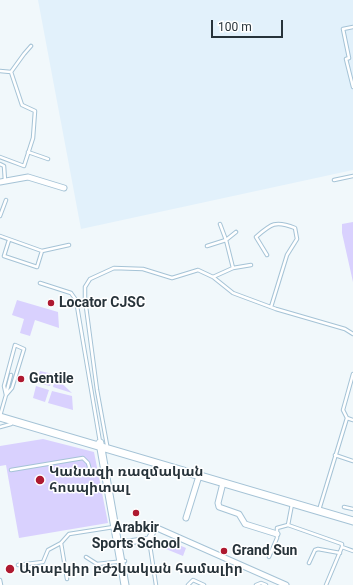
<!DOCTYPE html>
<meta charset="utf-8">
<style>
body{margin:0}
#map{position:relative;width:353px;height:585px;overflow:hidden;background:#f1f8fb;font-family:Roboto,sans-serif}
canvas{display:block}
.scale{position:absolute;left:211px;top:20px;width:72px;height:18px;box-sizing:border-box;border:2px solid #27333a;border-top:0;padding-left:5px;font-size:12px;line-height:14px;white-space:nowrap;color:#27333a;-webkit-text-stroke:3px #fff;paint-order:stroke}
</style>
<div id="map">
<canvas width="353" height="585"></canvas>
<div class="scale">100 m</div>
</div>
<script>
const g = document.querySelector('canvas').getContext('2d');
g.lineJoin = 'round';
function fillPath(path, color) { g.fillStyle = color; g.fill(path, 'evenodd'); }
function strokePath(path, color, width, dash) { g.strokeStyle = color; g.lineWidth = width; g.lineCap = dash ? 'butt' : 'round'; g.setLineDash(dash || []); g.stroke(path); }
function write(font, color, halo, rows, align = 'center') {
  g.font = font + ' Roboto,"Noto Sans Armenian",sans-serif'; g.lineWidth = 3; g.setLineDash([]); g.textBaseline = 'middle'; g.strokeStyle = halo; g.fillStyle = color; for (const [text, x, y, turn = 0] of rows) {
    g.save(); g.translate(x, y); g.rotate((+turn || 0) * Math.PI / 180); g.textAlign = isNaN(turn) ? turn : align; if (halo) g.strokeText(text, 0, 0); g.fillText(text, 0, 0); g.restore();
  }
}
fillPath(new Path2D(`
 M38,0H353V170L81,229Z`), '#e2f1fb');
fillPath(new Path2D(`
 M353,222V282L342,233V224Z
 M17,300L58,312L59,328L35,320L30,336L20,333L24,319L12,315Z
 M40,371L53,374L50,386L37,383Z
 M55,377L72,393L53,387Z
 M36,386L49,390L45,402L33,398Z
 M52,391L72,396L73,410L48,403Z
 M43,439L94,452L108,523L19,538L6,465L0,466V446Z
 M169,541L186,548L183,556L166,549Z`), '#d9d1fe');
const lane = new Path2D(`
 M353,27L343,29L349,58L346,59L353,87
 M0,71L11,72L24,54L31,46
 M28,152L48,159
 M0,157L24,166L33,138L35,111L22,105L11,72
 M0,164L4,166L5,181
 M334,180L353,176
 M0,216L6,200
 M220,224L226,240L233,268
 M0,236L42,251L69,245
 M9,240L4,256L37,267L42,251
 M207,246L226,240L236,232
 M267,255L256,237C271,224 275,220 295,228L297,239L287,255L271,307
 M213,277L233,268L251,265
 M40,283L71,293L76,300L100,442
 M6,394L11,375
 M0,416L6,395L12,388L24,349L15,345L4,386L6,395
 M347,418L343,410L353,374
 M0,427L11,424L13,421
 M107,445L97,390L85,299V287L90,279L114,268L143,269L172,278L198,270L213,277L233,293L276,309L345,329L353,334
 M335,455L353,461
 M11,470L83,458L88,463L91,474L105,471
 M292,504L288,525L342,544V547L326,585
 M344,507L353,509
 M319,510L347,418L353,420
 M149,539L156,585
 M61,543L67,579
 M342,547L353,551
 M86,557L97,564L125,561
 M269,557L277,538V528L288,525
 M309,563L315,550L318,549L340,553
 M18,565L43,562L48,550L61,543L69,534L120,526
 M0,580L1,585
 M188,585L193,580L204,585
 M256,585L261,583L266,585`);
const street = new Path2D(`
 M0,182L28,177L64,188
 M223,483L218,503L219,507L239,514L245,524L277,534
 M186,518L199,476
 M122,543L149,539L154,530L157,528L286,585`);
const secondary = new Path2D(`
 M0,417L353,521
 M100,443L125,585`);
strokePath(lane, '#a5c3d6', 4.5);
strokePath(street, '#a5c3d6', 7);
strokePath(secondary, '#a5c3d6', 9);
strokePath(lane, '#fff', 2.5);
strokePath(street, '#fff', 5);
strokePath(secondary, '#fff', 7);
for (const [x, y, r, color] of [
 [51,303,4,"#ae1930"],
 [21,379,4,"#ae1930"],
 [40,480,5,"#ae1930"],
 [136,513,4,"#ae1930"],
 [224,551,4,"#ae1930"],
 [10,569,5,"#ae1930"]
]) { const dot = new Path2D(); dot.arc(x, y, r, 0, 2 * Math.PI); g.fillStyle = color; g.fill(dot); strokePath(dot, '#fff', 1.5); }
write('bold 14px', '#27333a', '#fff', [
 ["Locator CJSC",59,303],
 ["Gentile",29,379],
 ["Կանազի ռազմական",49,472],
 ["հոսպիտալ",49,488],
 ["Arabkir",136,528,"center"],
 ["Sports School",136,544,"center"],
 ["Grand Sun",232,551],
 ["Արաբկիր բժշկական համալիր",19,569]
], 'left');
</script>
